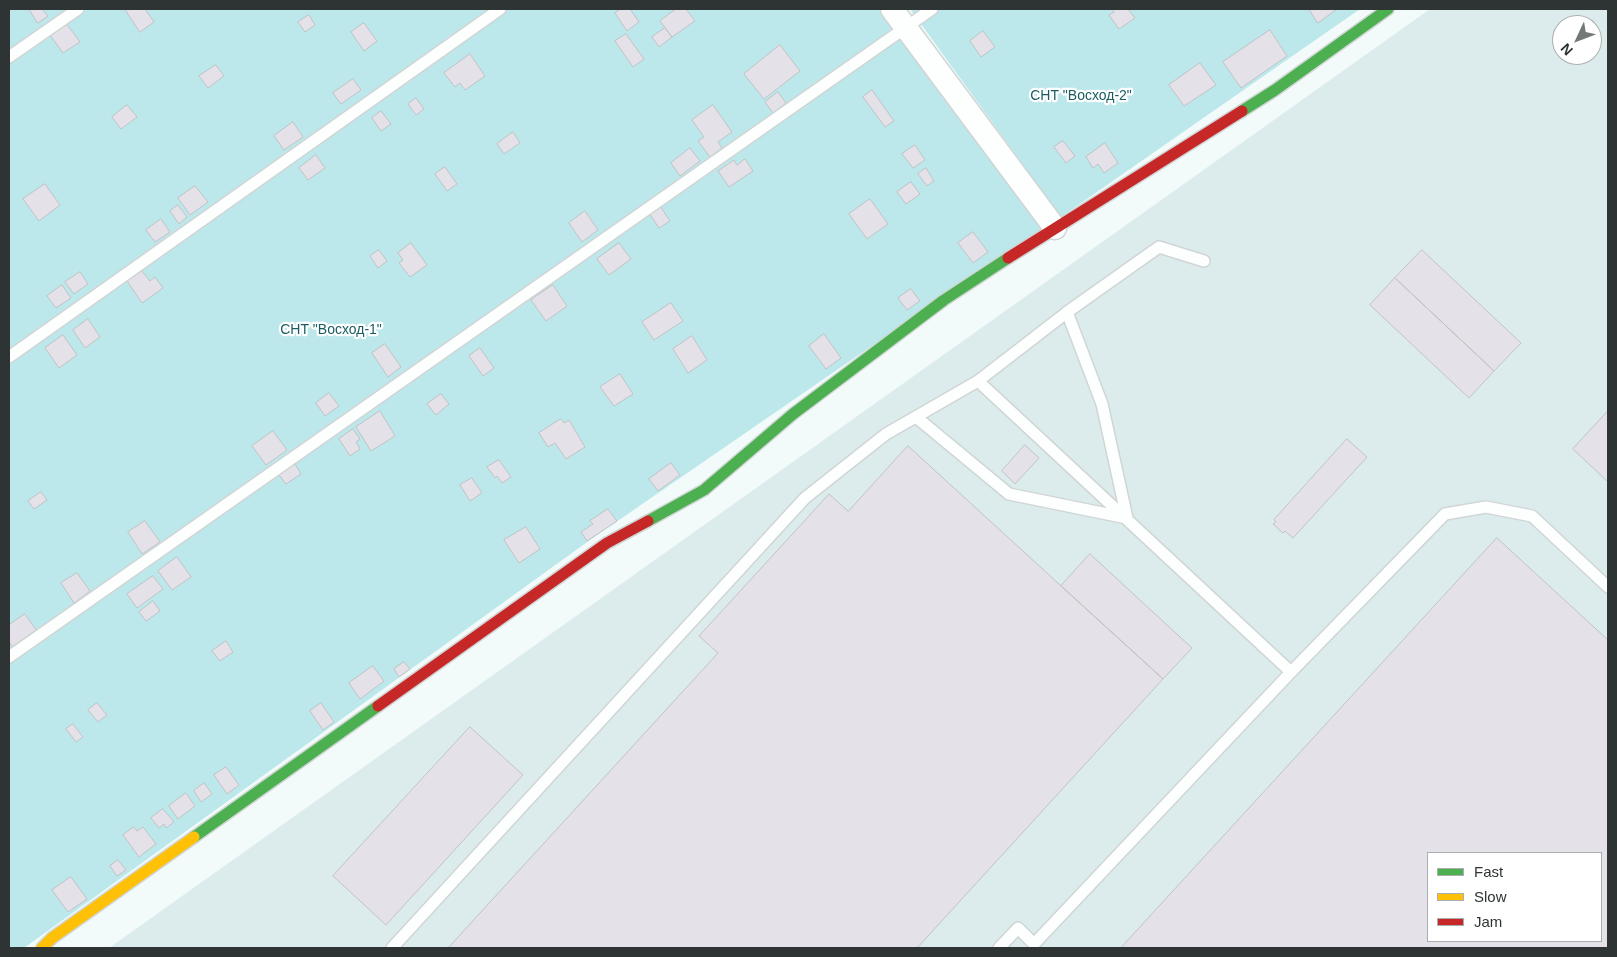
<!DOCTYPE html>
<meta charset="utf-8">
<style>
body{margin:0}
#map{position:relative;width:1617px;height:957px;overflow:hidden;background:#f2fafa;font-family:Arial,sans-serif}
canvas{display:block}
.frame{position:absolute;inset:0;border:10px solid #2e3434;pointer-events:none}
.legend{position:absolute;left:1427px;top:852px;width:175px;height:90px;box-sizing:border-box;background:#fff;border:1px solid #abaeae;margin:0;padding:6px 9px;list-style:none;font-size:15px;color:#2e3434}
.legend li{display:flex;align-items:center;gap:10px;height:25px}
.legend b{width:25px;border:1px solid #abaeae}
.north{position:absolute;left:1552px;top:15px;width:50px;height:50px;box-sizing:border-box;background:#fff;border:1px solid #abaeae;border-radius:50%;rotate:227deg;font-size:14px;font-weight:700;line-height:20px;text-align:center;color:#2e3434}
.north::after{content:'';display:block;margin:auto;width:18px;height:22px;background:#737979;clip-path:polygon(50% 0,100% 100%,50% 72%,0 100%)}
</style>
<div id="map">
<canvas width="1617" height="957"></canvas>
<div class="frame"></div>
<ul class="legend">
<li><b style="height:6px;background:#4caf50"></b>Fast</li>
<li><b style="height:6px;background:#ffc107"></b>Slow</li>
<li><b style="height:6px;background:#c62828"></b>Jam</li>
</ul>
<div class="north">N</div>
</div>
<script>
const g = document.querySelector('canvas').getContext('2d');
g.lineJoin = 'round';
function fillPath(path, color) { g.fillStyle = color; g.fill(path, 'evenodd'); }
function strokePath(path, color, width, dash) { g.strokeStyle = color; g.lineWidth = width; g.lineCap = dash ? 'butt' : 'round'; g.setLineDash(dash || []); g.stroke(path); }
function write(font, color, halo, rows, align = 'center') {
  g.font = font + ' Arial,sans-serif'; g.lineWidth = 4.5; g.setLineDash([]); g.textBaseline = 'middle'; g.strokeStyle = halo; g.fillStyle = color; for (const [text, x, y, turn = 0] of rows) {
    g.save(); g.translate(x, y); g.rotate((+turn || 0) * Math.PI / 180); g.textAlign = isNaN(turn) ? turn : align; if (halo) g.strokeText(text, 0, 0); g.fillText(text, 0, 0); g.restore();
  }
}
fillPath(new Path2D(`
 M1430,9H1608V948H109ZM1562,25H1592V55H1562ZM1428,853H1601V941H1428Z`), '#dceced');
fillPath(new Path2D(`
 M9,9H882L1043,228L590,540L24,948H9Z
 M910,9H1360L1061,217Z`), '#bce8eb');
const building = new Path2D(`
 M29,9H42L48,16L38,23Z
 M125,9H145L154,22L140,32Z
 M621,9H630L639,22L627,31L615,13Z
 M676,9H686L695,21L672,37L660,21Z
 M1112,9H1128L1135,18L1119,29L1109,15L1114,12Z
 M1309,9H1337L1318,23Z
 M309,15L315,25L305,32L298,22Z
 M66,23L80,42L63,53L50,35Z
 M364,23L377,41L364,51L351,32Z
 M665,28L672,37L659,47L652,37Z
 M1270,30L1287,56L1241,88L1223,62Z
 M983,31L995,47L981,57L970,41Z
 M626,34L644,59L633,67L615,41Z
 M780,45L800,71L764,99L744,74Z
 M470,54L485,76L465,90L460,83L455,87L444,73Z
 M1200,63L1216,85L1184,106L1169,85Z
 M216,65L224,76L208,88L199,76Z
 M353,79L361,90L341,104L333,93Z
 M872,90L894,121L885,127L863,97Z
 M778,92L786,103L773,113L765,102Z
 M416,98L424,109L416,115L408,104Z
 M127,105L137,117L121,129L112,117Z
 M713,105L732,132L718,142L722,148L710,157L698,141L704,137L692,120Z
 M381,111L391,124L381,131L372,118Z
 M293,122L303,137L284,150L274,136Z
 M513,132L520,143L504,154L497,144Z
 M1063,141L1075,156L1066,163L1054,147Z
 M1105,143L1118,163L1104,173L1098,164L1093,168L1086,157Z
 M915,145L925,160L913,168L902,154Z
 M690,148L700,161L680,176L671,163Z
 M316,155L325,168L308,180L299,168Z
 M745,159L753,171L729,187L718,171L734,160L737,165Z
 M445,167L457,184L447,191L435,174Z
 M926,168L934,181L927,186L918,174Z
 M911,182L920,194L906,204L897,192Z
 M45,184L60,205L39,221L23,199Z
 M195,186L208,202L190,215L178,198Z
 M870,199L888,224L867,239L849,214Z
 M178,205L187,217L179,224L170,211Z
 M660,206L670,221L659,228L649,213Z
 M585,211L598,230L582,242L569,223Z
 M161,219L170,232L155,242L146,230Z
 M973,232L988,252L973,263L958,243Z
 M411,243L427,265L410,277L399,263L403,260L398,253Z
 M619,243L631,259L609,275L597,259Z
 M379,250L387,261L378,268L370,256Z
 M1422,250L1521,343L1494,371L1395,278Z
 M142,271L150,281L155,277L163,288L142,303L127,281Z
 M80,272L88,284L74,294L65,282Z
 M1395,278L1494,371L1469,398L1370,305Z
 M62,285L71,298L56,308L47,296Z
 M553,285L567,306L546,321L531,300Z
 M911,289L920,301L907,310L898,298Z
 M671,303L683,321L654,340L642,322Z
 M88,319L100,337L85,348L73,330Z
 M824,334L841,358L826,369L809,346Z
 M63,335L77,355L59,368L45,348Z
 M692,336L707,360L688,373L673,349Z
 M385,344L401,367L388,377L372,353Z
 M480,348L494,368L483,376L469,356Z
 M620,374L633,394L614,406L600,387Z
 M329,393L339,406L325,416L316,403Z
 M441,394L449,404L436,415L427,404Z
 M380,411L395,436L371,451L356,427Z
 M1608,411V482L1573,449Z
 M561,419L564,423L569,420L585,447L566,459L555,443L548,447L539,433Z
 M353,429L360,439L356,442L360,449L350,456L339,439Z
 M273,431L287,450L266,465L252,446Z
 M1347,439L1367,457L1293,538L1285,531L1283,533L1273,524L1276,522L1274,520Z
 M1025,445L1039,458L1015,484L1002,471Z
 M908,446L1163,679L917,948H448L718,653L699,636L829,494L848,511Z
 M499,460L511,477L502,483L497,476L495,478L487,467Z
 M671,463L680,475L658,491L649,479Z
 M295,464L301,474L286,484L279,475Z
 M472,478L482,493L470,501L460,485Z
 M41,492L47,500L34,509L28,501Z
 M608,509L617,521L587,541L581,532L593,524L590,521Z
 M145,521L160,542L142,554L128,532Z
 M526,527L540,549L519,563L504,540Z
 M1497,538L1608,640V948H1121ZM1428,853H1601V941H1428Z
 M1090,554L1192,648L1163,679L1061,586Z
 M177,557L191,577L172,590L158,571Z
 M77,573L90,591L74,603L61,583Z
 M153,576L163,589L137,608L127,594Z
 M153,601L160,611L146,621L139,612Z
 M25,614L36,630L12,647L9,641V625Z
 M226,641L233,652L220,661L212,651Z
 M404,662L410,669L399,677L394,669Z
 M373,666L384,681L360,699L349,683Z
 M97,703L107,715L98,722L88,710Z
 M321,703L334,722L323,730L310,711Z
 M73,724L83,737L76,742L66,729Z
 M470,727L523,775L386,925L333,876Z
 M226,767L239,785L227,794L214,775Z
 M204,783L212,794L201,802L194,791Z
 M186,793L195,806L178,819L169,806Z
 M163,809L174,822L166,828L164,824L159,828L151,818Z
 M134,827L137,831L143,827L156,844L139,857L123,835Z
 M118,860L126,870L117,876L110,866Z
 M71,877L87,899L68,912L52,890Z`);
fillPath(building, '#e4e2e8');
strokePath(building, '#c1c3c5', 1);
const lane = new Path2D(`
 M9,57L78,9
 M9,357L500,9
 M978,381L1070,310L1159,247L1204,261
 M916,417L1009,494L1127,518L1102,404L1067,312
 M9,657L932,9
 M392,948L805,498L886,434L978,381L1291,672
 M999,948L1018,928L1034,944L1291,672L1445,514L1486,507L1532,516L1608,587`);
const street = new Path2D(`
 M892,9L1055,228`);
const fast = new Path2D(`
 M1242,111L1275,90L1388,9
 M648,521L704,490L793,414L944,300L1008,258
 M194,837L378,706`);
const slow = new Path2D(`
 M42,948L52,938L194,837`);
const jam = new Path2D(`
 M1008,258L1242,111
 M378,706L607,543L648,521`);
strokePath(lane, '#d0d5d5', 14);
strokePath(street, '#d0d5d5', 25);
strokePath(fast, '#d0d5d5', 14);
strokePath(slow, '#d0d5d5', 14);
strokePath(jam, '#d0d5d5', 14);
strokePath(lane, '#fdfefe', 11);
strokePath(street, '#fdfefe', 22);
strokePath(fast, '#4caf50', 11);
strokePath(slow, '#ffc107', 11);
strokePath(jam, '#c62828', 11);
write('14px', '#1b5c61', '#fff', [
 ["СНТ \"Восход-2\"",1081,96],
 ["СНТ \"Восход-1\"",331,330]
]);
</script>
